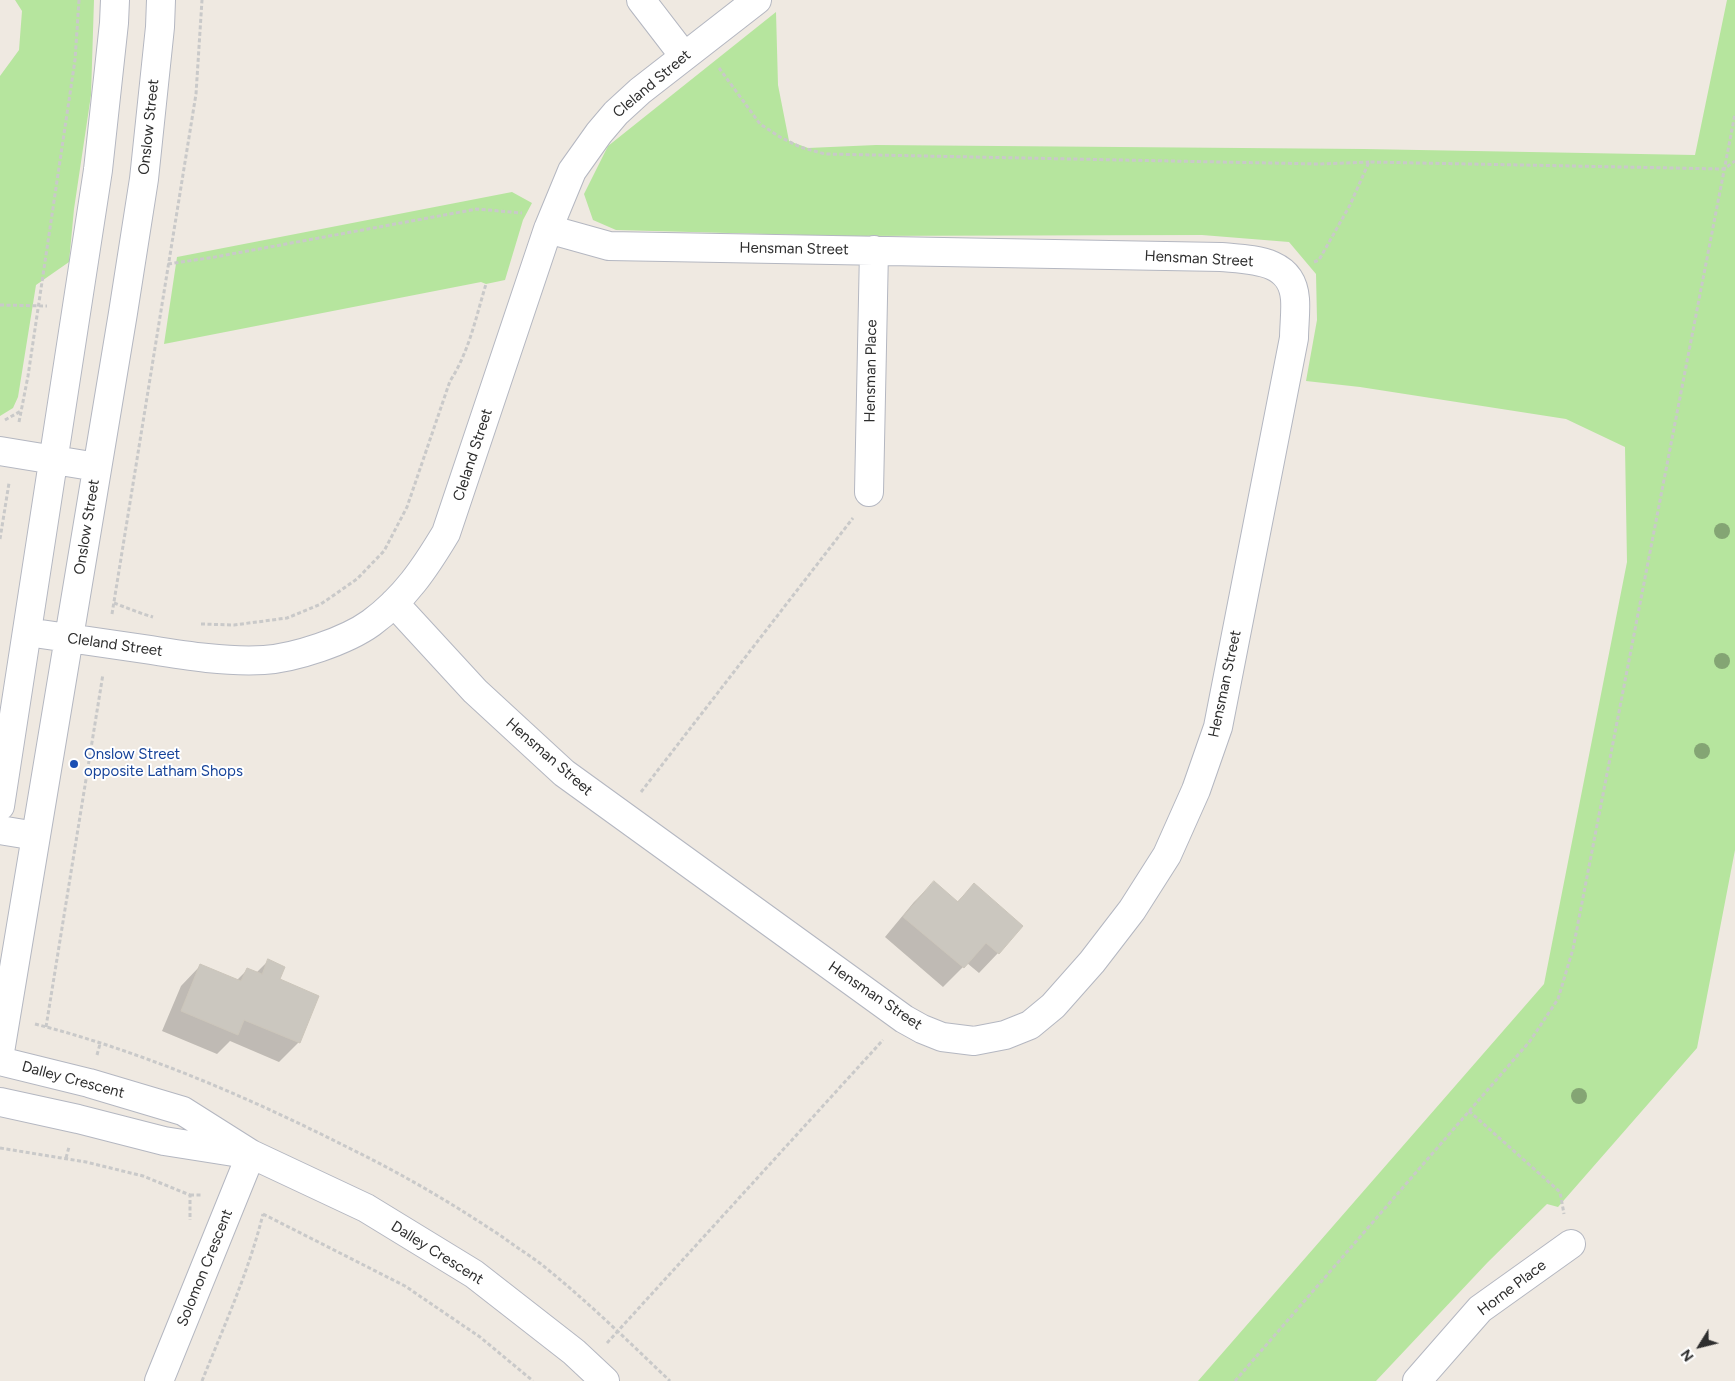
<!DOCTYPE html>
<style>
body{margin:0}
#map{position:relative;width:1735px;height:1381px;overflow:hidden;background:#efe9e1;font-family:Figtree,sans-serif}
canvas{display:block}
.north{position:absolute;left:1675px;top:1321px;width:50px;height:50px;-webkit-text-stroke:4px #fff;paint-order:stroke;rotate:234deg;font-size:14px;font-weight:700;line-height:20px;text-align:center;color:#2e2e2e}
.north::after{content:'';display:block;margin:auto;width:18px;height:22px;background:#2e2e2e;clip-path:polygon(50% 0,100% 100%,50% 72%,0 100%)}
</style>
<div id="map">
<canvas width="1735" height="1381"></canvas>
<div class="north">N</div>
</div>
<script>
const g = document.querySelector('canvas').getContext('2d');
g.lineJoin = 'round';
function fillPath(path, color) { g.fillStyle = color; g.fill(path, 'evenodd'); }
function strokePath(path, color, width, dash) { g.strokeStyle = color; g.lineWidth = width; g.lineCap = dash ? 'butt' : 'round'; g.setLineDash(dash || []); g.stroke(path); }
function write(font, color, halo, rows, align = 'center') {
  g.font = font + ' Figtree,sans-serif'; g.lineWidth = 4; g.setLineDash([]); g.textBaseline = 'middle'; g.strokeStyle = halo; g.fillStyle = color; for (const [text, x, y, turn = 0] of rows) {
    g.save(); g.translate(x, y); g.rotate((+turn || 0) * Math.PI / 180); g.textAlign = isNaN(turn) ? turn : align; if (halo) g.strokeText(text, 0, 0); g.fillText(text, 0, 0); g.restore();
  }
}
fillPath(new Path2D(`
 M15,0H94L91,95L74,209L69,262L36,285L18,397L13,408L0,416V76L19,50L22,11Z
 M1727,0H1735V850L1697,1048L1558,1207L1547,1204L1488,1262L1376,1381H1198L1544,984L1627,562L1625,447L1566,419L1360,387L1306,381L1317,320L1316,274L1289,242L1202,235L841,236L616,230L593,220L584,194L608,146L776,12L778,85L789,141L808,148L876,145L1364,149L1695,155Z
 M512,192L532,203L523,220L505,280L486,284L481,282L164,344L177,257Z`), '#b6e59e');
fillPath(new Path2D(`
 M934,882L957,902L974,885L998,953L979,973L967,963L943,987L885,937L914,902Z
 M268,961L278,980L299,1042L279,1062L230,1041L217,1054L162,1031L181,986L200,966L236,981L247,970L256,973Z`), '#0003');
const building = new Path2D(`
 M934,881L958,902L974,883L1023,926L999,954L986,943L964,968L903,917Z
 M268,959L285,967L280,979L319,996L300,1043L244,1020L238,1035L181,1011L200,964L241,981L247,968L262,974Z`);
fillPath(building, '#cbc7bf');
strokePath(building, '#cbc5ba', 1);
const minor = new Path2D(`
 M641,0L684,56
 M0,451L97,467
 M869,492L874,250
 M394,603L475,691L564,773L904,1019L922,1029L942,1037L974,1041L1005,1035L1030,1025L1053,1006L1092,962L1132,910L1167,855L1196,790L1218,727L1294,338C1294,326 1296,312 1295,299C1292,259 1252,260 1221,257L609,246L548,229
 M27,632C68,638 110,644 151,650C188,656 226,662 264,660C295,658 346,641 371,623C405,598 425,568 446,533L548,229L572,171L599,133L616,113L640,91L757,0
 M0,806L98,170L114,23L115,0
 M0,830L36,836
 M0,1052L123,313L144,179L160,27L161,0
 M0,1061L89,1083L183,1111L251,1154L366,1208L474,1274L574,1352L605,1381
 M0,1102L78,1119L164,1141L240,1153
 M159,1381L251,1154
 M1417,1381L1480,1309L1571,1244`);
strokePath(minor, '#b4b7c1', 30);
strokePath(new Path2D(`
 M719,68L760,124L780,137L800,147L825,154L1319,164L1369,162
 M1314,262L1319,260L1350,205L1369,162L1724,169L1735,161
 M168,264L215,257L477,209L522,213
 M0,305L47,306
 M5,420L21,411
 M19,422L28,376L75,60L79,0
 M0,539L9,483
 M114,603L143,614L153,617
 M112,614L196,94L202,0
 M201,624L234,625L287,618L321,604L357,579L384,551L407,507L450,381C469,352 476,317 486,284
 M641,792L853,518
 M35,1024C144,1052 250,1098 351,1149C404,1175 455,1205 504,1238C516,1247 529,1255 541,1264C586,1300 628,1341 670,1381
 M46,1027L103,674
 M97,1055L100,1044
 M1469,1111L1560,1192L1564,1214
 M0,1148L86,1162L143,1176L190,1195V1220
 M66,1158L69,1147
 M190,1195H202
 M263,1214L405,1286L480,1337L533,1381
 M607,1343L883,1040
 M202,1381C224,1326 249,1271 263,1214
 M1235,1381L1530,1041L1558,999L1573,949L1735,114`), '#c9c9c9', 3, [4, 2.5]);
strokePath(minor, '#fff', 28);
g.fillStyle = '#84a574';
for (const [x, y] of [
 [1722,531],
 [1722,661],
 [1702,751],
 [1579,1096]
]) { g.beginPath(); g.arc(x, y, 8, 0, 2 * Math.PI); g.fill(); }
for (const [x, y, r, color] of [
 [74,764,5,"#1a4fb4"]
]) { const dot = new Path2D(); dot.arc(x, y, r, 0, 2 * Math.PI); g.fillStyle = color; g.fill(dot); strokePath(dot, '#fff', 2); }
write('15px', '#2e2e2e', '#fff', [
 ["Cleland Street",652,84,-40],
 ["Onslow Street",149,127,-84],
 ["Hensman Street",794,249,1],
 ["Hensman Street",1199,259,3],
 ["Hensman Place",871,371,-89],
 ["Cleland Street",473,455,-72],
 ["Onslow Street",87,527,-81],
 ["Cleland Street",115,645,8],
 ["Hensman Street",1225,684,-78],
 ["Hensman Street",549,757,41],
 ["Hensman Street",875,996,34],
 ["Dalley Crescent",73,1080,15],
 ["Dalley Crescent",437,1253,32],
 ["Solomon Crescent",205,1268,-68],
 ["Horne Place",1512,1288,-37]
]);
write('15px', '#164399', '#fff', [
 ["Onslow Street",84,755],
 ["opposite Latham Shops",84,772]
], 'left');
</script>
